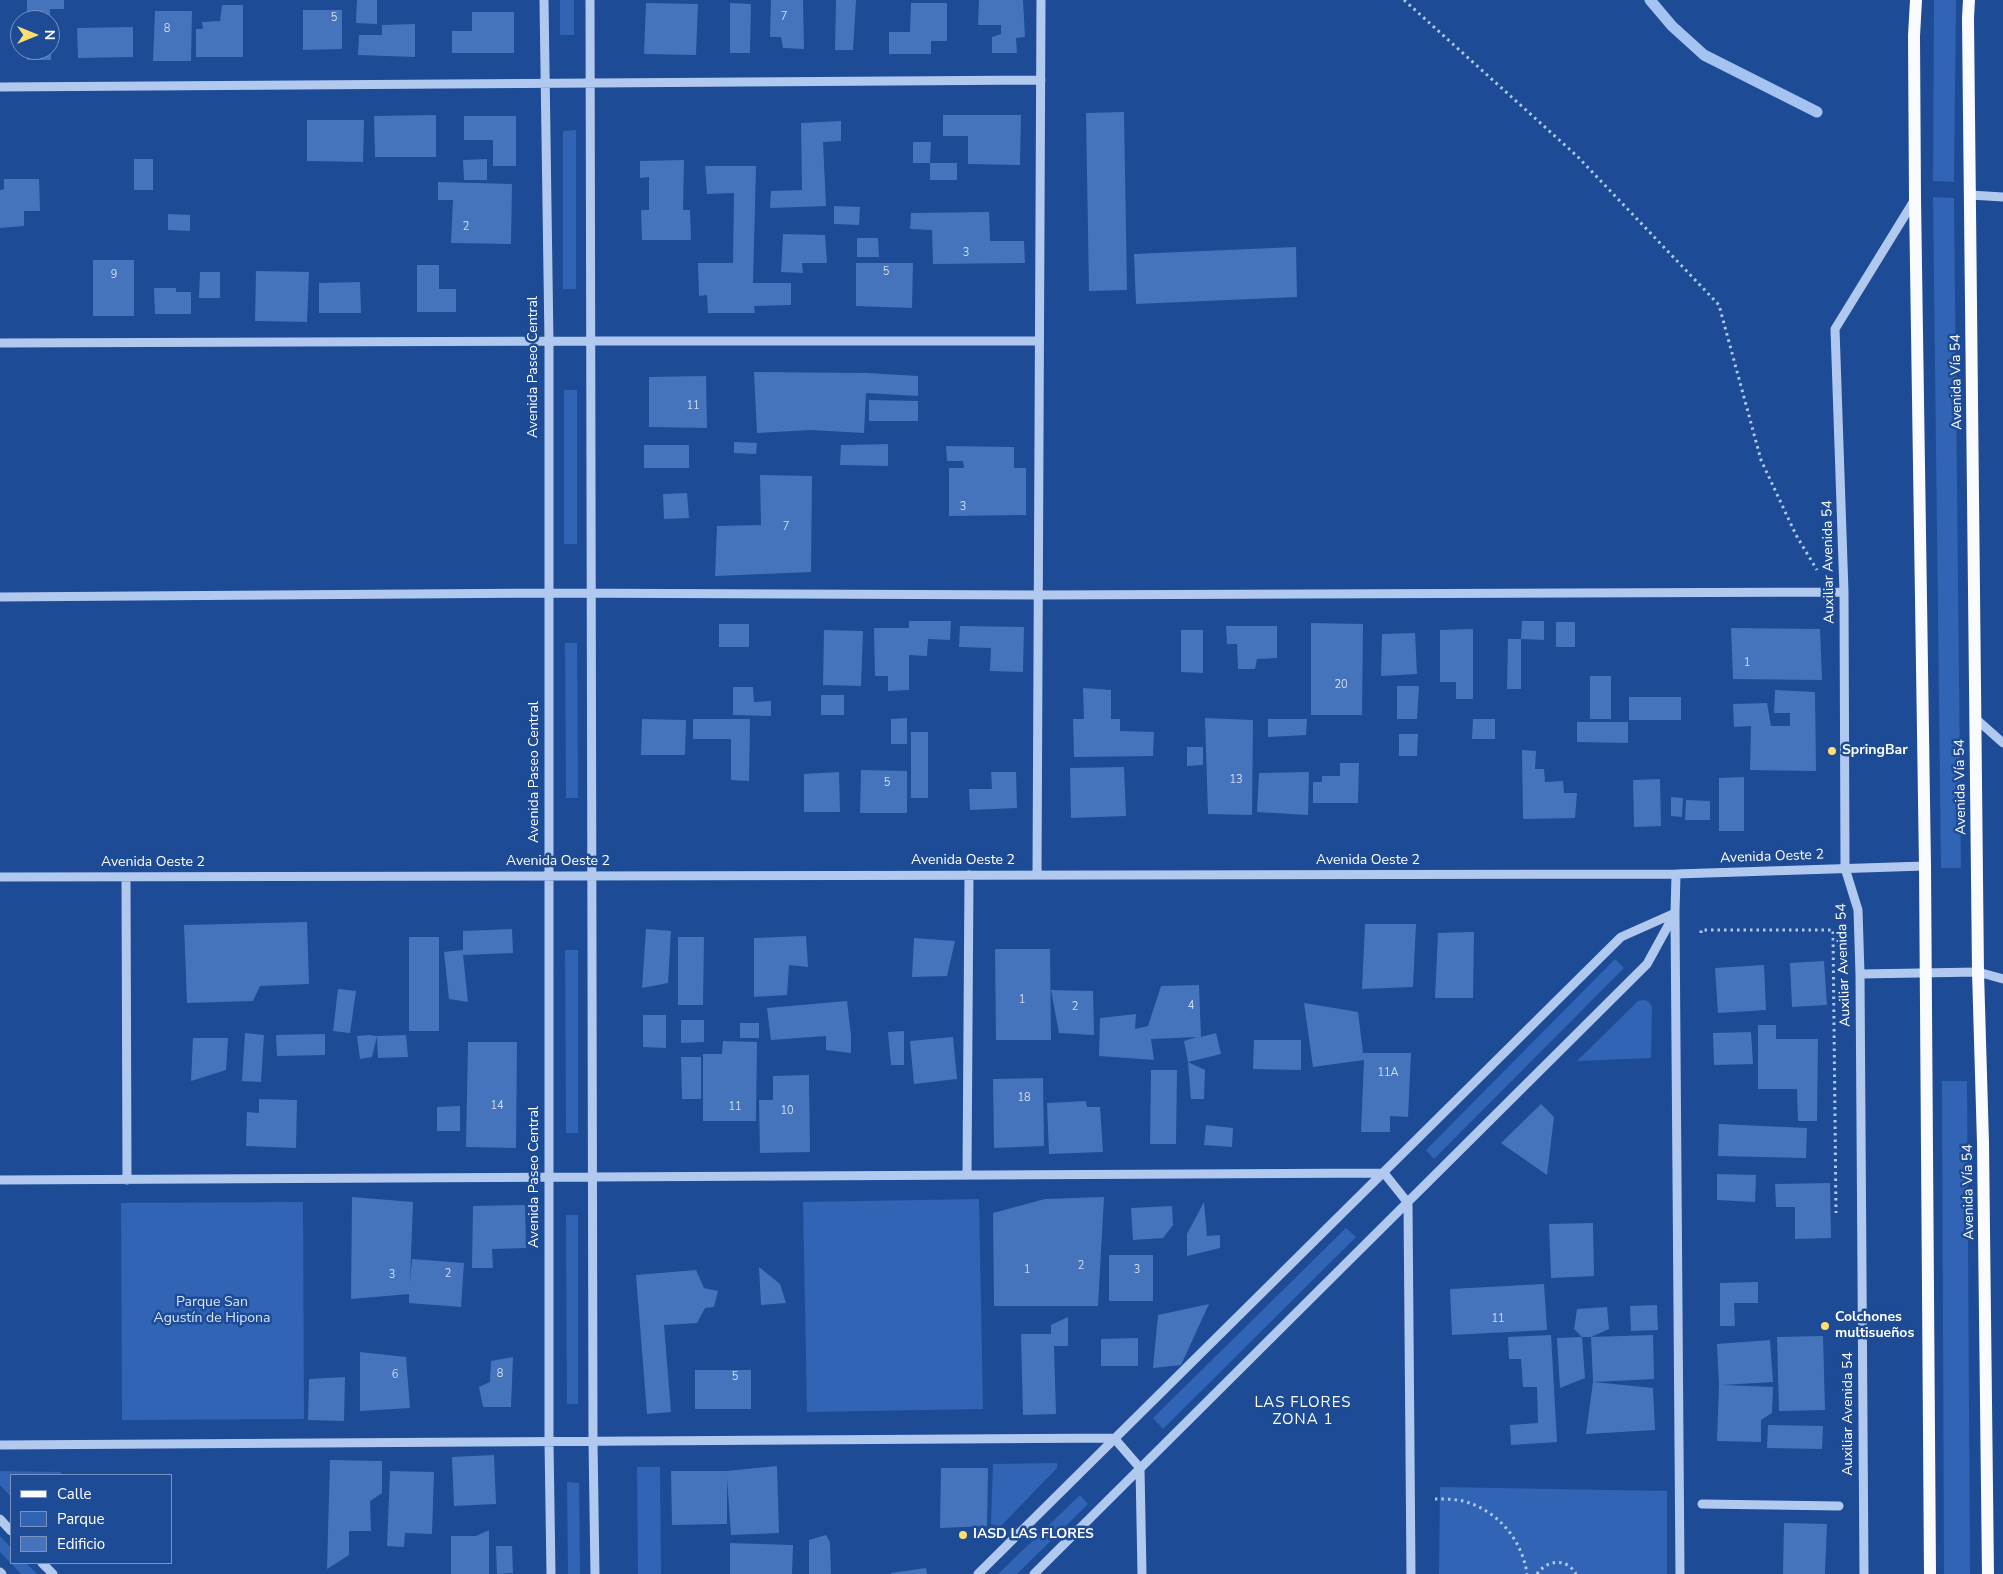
<!DOCTYPE html>
<meta charset="utf-8">
<style>
body{margin:0}
#map{position:relative;width:2003px;height:1574px;overflow:hidden;background:#1d4b96;font-family:"Nunito Sans",sans-serif}
canvas{display:block}
.legend{position:absolute;left:10px;top:1474px;width:162px;height:90px;box-sizing:border-box;background:#1d4b96;border:1px solid #7793c0;margin:0;padding:6px 9px;list-style:none;font-size:15px;color:#fff}
.legend li{display:flex;align-items:center;gap:10px;height:25px}
.legend b{width:25px;border:1px solid #7793c0}
.north{position:absolute;left:10px;top:10px;width:50px;height:50px;box-sizing:border-box;background:#1d4b96;border:1px solid #7793c0;border-radius:50%;rotate:90deg;font-size:14px;font-weight:700;line-height:20px;text-align:center;color:#fff}
.north::after{content:'';display:block;margin:auto;width:18px;height:22px;background:#ffde70;clip-path:polygon(50% 0,100% 100%,50% 72%,0 100%)}
</style>
<div id="map">
<canvas width="2003" height="1574"></canvas>
<ul class="legend">
<li><b style="height:6px;background:#f9fbff"></b>Calle</li>
<li><b style="height:14px;background:#3164b4"></b>Parque</li>
<li><b style="height:14px;background:#4574bd"></b>Edificio</li>
</ul>
<div class="north">N</div>
</div>
<script>
const g = document.querySelector('canvas').getContext('2d');
g.lineJoin = 'round';
function fillPath(path, color) { g.fillStyle = color; g.fill(path, 'evenodd'); }
function strokePath(path, color, width, dash) { g.strokeStyle = color; g.lineWidth = width; g.lineCap = dash ? 'butt' : 'round'; g.setLineDash(dash || []); g.stroke(path); }
function write(font, color, halo, rows, align = 'center') {
  g.font = font + ' "Nunito Sans",sans-serif'; g.lineWidth = 5; g.setLineDash([]); g.textBaseline = 'middle'; g.strokeStyle = halo; g.fillStyle = color; for (const [text, x, y, turn = 0] of rows) {
    g.save(); g.translate(x, y); g.rotate((+turn || 0) * Math.PI / 180); g.textAlign = isNaN(turn) ? turn : align; if (halo) g.strokeText(text, 0, 0); g.fillText(text, 0, 0); g.restore();
  }
}
fillPath(new Path2D(`
 M560,0H574V35H560Z
 M1934,0H1956L1954,182L1933,181Z
 M576,130V289H563V131Z
 M1933,197L1954,198L1961,868H1941Z
 M564,390H577V544H564Z
 M565,643H577L578,798H566Z
 M565,950H578V1133H566Z
 M1615,959L1624,968L1434,1159L1426,1150Z
 M1643,1000L1648,1001L1652,1006L1651,1058L1577,1061L1638,1001Z
 M1942,1081H1967L1970,1574H1944Z
 M979,1199L983,1409L807,1412L803,1202Z
 M303,1202L304,1419L122,1420L121,1203Z
 M566,1215H578V1404H567Z
 M1346,1228L1356,1237L1163,1429L1153,1418Z
 M1057,1463V1468L1000,1527L991,1524L993,1464Z
 M637,1467H660L661,1574H638Z
 M0,1471L61,1472V1475H11V1497L0,1485Z
 M567,1482L579,1483L580,1574H568Z
 M1440,1487L1667,1491V1574H1439Z
 M1080,1495L1088,1504L1017,1574H998Z
 M0,1536L11,1548V1563H26L37,1574H21L0,1552Z`), '#3164b4');
strokePath(new Path2D(`
 M1650,0L1672,26L1704,55L1817,112`), '#a4c3f1', 11);
fillPath(new Path2D(`
 M27,0H64V9H50V20H27Z
 M357,0H377V24L356,23Z
 M771,0H803L804,49L783,48L781,37H770Z
 M836,0H856L853,50H835Z
 M979,0H1023L1025,37L1016,38L1017,53H992V37L1001,34V25H978Z
 M646,3L698,4L696,55L644,54Z
 M730,3L751,4L750,53H730Z
 M911,3H947V41H931V54H889V32H910Z
 M222,5H243V57H196V29H203L202,22L220,21Z
 M303,10H342V49L303,50Z
 M155,11H192L191,61H153Z
 M472,12H514V53H452V31H472Z
 M415,24V57L358,55L359,35H382V25Z
 M133,27V57L78,58L77,28Z
 M27,50H51V60H27Z
 M1124,112L1127,290L1089,291L1086,113Z
 M436,115V157H375L374,116Z
 M943,115H1021L1020,165L968,164V136H943Z
 M464,116H516V166H493V140H464Z
 M307,120H364L363,162L307,161Z
 M841,121V141L823,142L826,206L770,208L771,191L802,190L801,123Z
 M913,142H931L930,163H913Z
 M134,159H153V190H134Z
 M487,159V180H464L463,160Z
 M684,160L683,210H690L691,240H642L641,210H649V177L640,178V161Z
 M930,163H957V180H930Z
 M705,166H756L753,283H791V305L754,306L755,313H708L707,295L699,296L698,263H733L734,193L707,194Z
 M4,179H39L40,211H24V226L0,228V190L4,189Z
 M438,182L512,184L511,244L451,243L453,200H438Z
 M834,206L860,207L859,225L834,224Z
 M989,212L990,241H1024L1025,263L933,264L932,230L910,229L911,213Z
 M168,214L190,215V231L168,230Z
 M783,234L825,235L827,263H802L803,273L781,272Z
 M857,238H878L879,257H857Z
 M1296,247L1297,297L1136,304L1134,254Z
 M93,260H134V316H93Z
 M856,263H913L912,308L856,306Z
 M417,265H439V289H456V312H417Z
 M256,271L309,272L307,322L255,321Z
 M200,272H220V298H199Z
 M360,282L361,313H319V283Z
 M154,288H176V292H191V314H155Z
 M754,372L867,373L918,376V396L866,393L864,433L811,430L757,433Z
 M706,376L707,428L649,427V377Z
 M869,400L918,401V421H869Z
 M734,442L757,443L756,454L734,453Z
 M888,444V466L840,465L841,445Z
 M644,445H689V468H644Z
 M946,446L1014,447V468H1026V515L949,516V468H964L963,461H947Z
 M760,475L812,476L811,572L715,576L717,526L761,525Z
 M687,493L689,518L664,519L663,494Z
 M909,621H951L950,640L928,639L927,656L909,655V690L888,691V676H875L874,628H909Z
 M1522,621H1544V640L1521,639V689H1507L1508,639H1521Z
 M1556,622H1575V647H1556Z
 M1311,623L1363,624L1362,715H1311Z
 M719,624H749V647H719Z
 M960,626L1024,627L1023,672L990,671L991,648L959,647Z
 M1226,626H1277V658L1257,659L1255,669H1238L1237,644H1227Z
 M1731,628L1820,629L1822,680L1733,679Z
 M1473,629V699H1456V682H1440V630Z
 M824,630L863,631L861,686L823,685Z
 M1181,630H1203V673L1181,672Z
 M1415,633L1417,674L1381,676L1382,634Z
 M1590,676H1611V719H1590Z
 M1397,686H1419L1417,719H1397Z
 M733,687H753L754,702L771,701V716L733,715Z
 M1083,688L1111,690V719H1120V731L1154,732L1153,756L1074,757L1073,719H1084Z
 M1775,690L1815,692L1816,771L1750,770L1751,726L1734,727L1733,704L1767,703L1771,726H1790V713H1774Z
 M821,695H844V715H821Z
 M1629,697H1681V720H1629Z
 M907,718V744H891V719Z
 M1205,718L1253,720L1252,815L1208,814Z
 M642,719L686,720L685,755H641Z
 M693,719H750L749,781L731,780V739H693Z
 M1268,719H1307L1306,735L1268,737Z
 M1473,719H1495V739H1472Z
 M1577,722H1628V743L1577,742Z
 M911,732H928V798H911Z
 M1399,734H1418L1417,756H1399Z
 M1187,747H1203V765L1187,766Z
 M1522,750L1536,751L1535,769H1544L1545,782L1563,781L1564,793H1577L1575,818L1523,819Z
 M1340,763H1359L1358,803H1313V782H1322V776H1340Z
 M1124,767L1126,816L1071,818L1070,768Z
 M861,770L907,771V813H860Z
 M839,772L840,812H804V774Z
 M991,772H1016L1017,808L970,810L969,789H992Z
 M1309,772L1308,815L1257,812L1259,773Z
 M1744,777V831H1719V778Z
 M1660,779L1661,826L1634,827L1633,780Z
 M1671,797L1683,798L1682,817L1671,816Z
 M1686,800L1710,801V820H1685Z
 M307,922L309,984L260,986L253,1001L187,1003L184,925Z
 M1365,924H1416L1413,987L1362,989Z
 M512,929L513,953L463,955L468,1002L449,999L444,952L463,950V931Z
 M646,929L671,931L668,983L642,988Z
 M1470,932H1474L1473,998H1435L1438,933Z
 M806,936L808,967L789,965L787,995L754,997V938Z
 M409,937H439V1031H409Z
 M678,937H704L703,1005H678Z
 M914,938L955,941L947,976L912,977Z
 M995,949H1050L1051,1040H996Z
 M1824,961L1827,1005L1792,1007L1790,963Z
 M1764,965L1766,1010L1718,1013L1715,968Z
 M1199,985L1201,1037L1216,1033L1221,1054L1188,1062L1205,1070L1204,1099H1191L1188,1062L1184,1041L1197,1037L1151,1039L1154,1060L1099,1056L1100,1018L1136,1014L1135,1029L1148,1026L1161,986Z
 M338,989L356,991L350,1033L333,1031Z
 M1051,990L1093,991L1094,1035L1059,1033Z
 M847,1001L851,1035V1053L826,1050V1036L771,1040L767,1008Z
 M1304,1003L1358,1012L1363,1053H1411L1408,1117L1390,1116V1132H1361L1364,1060L1313,1067Z
 M643,1015H666V1048L643,1047Z
 M681,1020H704V1042L681,1043Z
 M740,1023H759V1038H740Z
 M1758,1025H1776V1039H1818L1817,1121H1798L1797,1089H1758Z
 M904,1031V1065H891L888,1032Z
 M1751,1032L1753,1064L1714,1065L1713,1033Z
 M245,1033L264,1035L261,1082L242,1081Z
 M325,1034V1055L277,1056L276,1035Z
 M369,1035L377,1036L372,1057L360,1059L357,1036Z
 M406,1035L408,1057L378,1058L377,1036Z
 M953,1037L957,1079L914,1084L910,1041Z
 M193,1038H228L226,1070L191,1081Z
 M1254,1040H1301V1070L1253,1069Z
 M723,1041L757,1042L756,1121H703V1054H722Z
 M468,1042H517L516,1148L466,1147Z
 M681,1057H701V1099H682Z
 M1151,1070H1177L1176,1144H1150Z
 M809,1075L810,1152L760,1153L759,1100H773V1076Z
 M1043,1078L1044,1146L994,1148L993,1079Z
 M259,1099L297,1100L296,1148L246,1146L247,1112L259,1113Z
 M1086,1101L1087,1107H1100L1103,1152L1049,1154L1047,1103Z
 M1541,1104L1554,1117L1547,1175L1501,1143Z
 M460,1106V1131H437V1107Z
 M1719,1124L1807,1128L1806,1158L1718,1156Z
 M1206,1125L1233,1128L1232,1147L1204,1145Z
 M1717,1174L1756,1175L1755,1202L1717,1200Z
 M1830,1183L1831,1238L1795,1239V1207H1776L1775,1184Z
 M352,1197L413,1202L410,1283L412,1259L464,1263L461,1307L409,1303V1294L351,1299Z
 M1104,1197L1098,1306H994L993,1213L1045,1199Z
 M1204,1202L1207,1236L1220,1235V1248L1187,1256V1234Z
 M525,1205L526,1248L492,1249L493,1268H472L473,1206Z
 M1172,1206L1173,1225L1163,1238L1133,1240L1131,1208Z
 M1593,1223L1594,1276L1551,1278L1549,1224Z
 M1109,1255H1153V1301H1109Z
 M759,1267L780,1284L786,1303L761,1305Z
 M696,1270L704,1288L718,1291L714,1307L705,1308L697,1323L664,1325L671,1412L647,1414L636,1275Z
 M1758,1282V1303H1734L1735,1326H1720V1283Z
 M1544,1284L1547,1330L1452,1335L1450,1289Z
 M1209,1304L1181,1365L1153,1368L1158,1315Z
 M1657,1305L1658,1330L1631,1331L1630,1306Z
 M1607,1307L1609,1329L1591,1337L1653,1335L1654,1379L1593,1382L1653,1388L1655,1430L1586,1434L1593,1382L1591,1337H1582L1585,1378L1560,1388L1557,1338L1582,1337L1574,1329L1577,1309Z
 M1068,1317V1346H1054L1056,1414L1023,1415L1021,1334H1051V1325Z
 M1551,1335L1557,1442L1511,1445L1510,1425L1538,1423L1537,1387H1523L1521,1359H1509L1508,1337Z
 M1823,1336L1825,1410L1779,1411L1777,1337Z
 M1138,1338V1366H1101V1339Z
 M1770,1340L1773,1382L1722,1385L1773,1387L1772,1413L1761,1420V1442L1717,1441L1719,1385L1717,1344Z
 M360,1352L406,1357L410,1408L360,1411Z
 M513,1357L511,1407H483L479,1387L490,1382L491,1361Z
 M695,1370H751V1409H695Z
 M345,1377L344,1421L308,1420L309,1379Z
 M1768,1425L1823,1426L1822,1449L1767,1448Z
 M494,1455L496,1504L454,1506L452,1457Z
 M330,1460L382,1461V1493L370,1501L371,1531H349V1555L327,1569Z
 M777,1466L779,1533L731,1535L727,1478V1524L672,1525L671,1471H726Z
 M941,1468H988L987,1526L940,1528Z
 M390,1471L434,1472L432,1534L405,1533L404,1547L387,1546Z
 M1784,1523L1827,1524L1825,1574H1783Z
 M489,1530V1574H451V1536H476Z
 M826,1535L830,1542L831,1574H809V1540Z
 M730,1543L793,1545L792,1574H730Z
 M496,1546H512L513,1573L497,1574Z
 M926,1568L927,1574H891V1573Z`), '#4574bd');
strokePath(new Path2D(`
 M1404,0L1577,156L1719,305L1761,460L1796,535L1817,570
 M1701,933V930H1833L1836,1213
 M1435,1499C1444,1499 1455,1499 1463,1501C1497,1510 1522,1539 1527,1574
 M1537,1574C1547,1560 1566,1557 1576,1574`), '#b1c9ef', 3, [2.5, 4]);
strokePath(new Path2D(`
 M544,0L549,342V1442L551,1574
 M590,0L593,1441L595,1574
 M0,87L1041,80
 M1970,195L2003,197
 M0,343L591,341H1039
 M0,597L547,593L1039,595L1844,592
 M1975,718L2003,743
 M1676,874L1675,913L1680,1574
 M1037,875L1041,0
 M0,877L1676,874L1925,866
 M126,877L127,1180
 M1860,974L1978,972L2003,979
 M967,1174L969,875
 M0,1180L1384,1173L1408,1203L1411,1574
 M0,1445L1114,1438L1140,1468L1142,1574
 M1702,1504L1839,1506
 M0,1519L11,1531
 M42,1563L53,1574
 M0,1572L2,1574
 M978,1574L1621,937L1675,913
 M1034,1574L1647,964L1675,913
 M1864,1574L1860,974L1858,910L1845,868L1844,592L1835,329L1915,199`), '#b1c9ef', 9);
strokePath(new Path2D(`
 M1916,0L1914,36L1915,199L1925,866L1930,1574
 M1969,0L1968,18L1978,972L1983,1143L1988,1574`), '#f9fbff', 12);
for (const [x, y, r, color] of [
 [1832,751,5,"#ffde70"],
 [1825,1326,5,"#ffde70"],
 [963,1535,5,"#ffde70"]
]) { const dot = new Path2D(); dot.arc(x, y, r, 0, 2 * Math.PI); g.fillStyle = color; g.fill(dot); strokePath(dot, '#1d4b96', 2); }
write('11px', '#d0dcee', null, [
 ["7",784,17],
 ["5",334,18],
 ["8",167,29],
 ["2",466,227],
 ["3",966,253],
 ["5",886,272],
 ["9",114,275],
 ["11",693,406],
 ["3",963,507],
 ["7",786,527],
 ["1",1747,663],
 ["20",1341,685],
 ["13",1236,780],
 ["5",887,783],
 ["1",1022,1000],
 ["4",1191,1006],
 ["2",1075,1007],
 ["11A",1388,1073],
 ["18",1024,1098],
 ["14",497,1106],
 ["11",735,1107],
 ["10",787,1111],
 ["2",1081,1266],
 ["1",1027,1270],
 ["3",1137,1270],
 ["2",448,1274],
 ["3",392,1275],
 ["11",1498,1319],
 ["8",500,1374],
 ["6",395,1375],
 ["5",735,1377]
]);
write('14px', '#fff', '#1d4b96', [
 ["Avenida Paseo Central",534,367,-90],
 ["Avenida Vía 54",1957,382,-91],
 ["Auxiliar Avenida 54",1829,562,-91],
 ["Avenida Paseo Central",535,772,-90],
 ["Avenida Vía 54",1961,787,-91],
 ["Avenida Oeste 2",1772,857,-2],
 ["Avenida Oeste 2",963,861],
 ["Avenida Oeste 2",1368,861],
 ["Avenida Oeste 2",558,862],
 ["Avenida Oeste 2",153,863],
 ["Auxiliar Avenida 54",1844,965,-92],
 ["Avenida Paseo Central",535,1177,-90],
 ["Avenida Vía 54",1969,1192,-91],
 ["Auxiliar Avenida 54",1849,1414,-90]
]);
write('bold 14px', '#fff', '#1d4b96', [
 ["SpringBar",1842,751],
 ["Colchones",1835,1318],
 ["multisueños",1835,1334],
 ["IASD LAS FLORES",973,1535]
], 'left');
write('14px', '#d7e5fb', '#1d4b96', [
 ["Parque San",212,1303],
 ["Agustín de Hipona",212,1319]
]);
g.letterSpacing = '1px';
write('15px', '#fff', '#1d4b96', [
 ["LAS FLORES",1303,1403],
 ["ZONA 1",1303,1420]
]);
g.letterSpacing = '0px';
</script>
